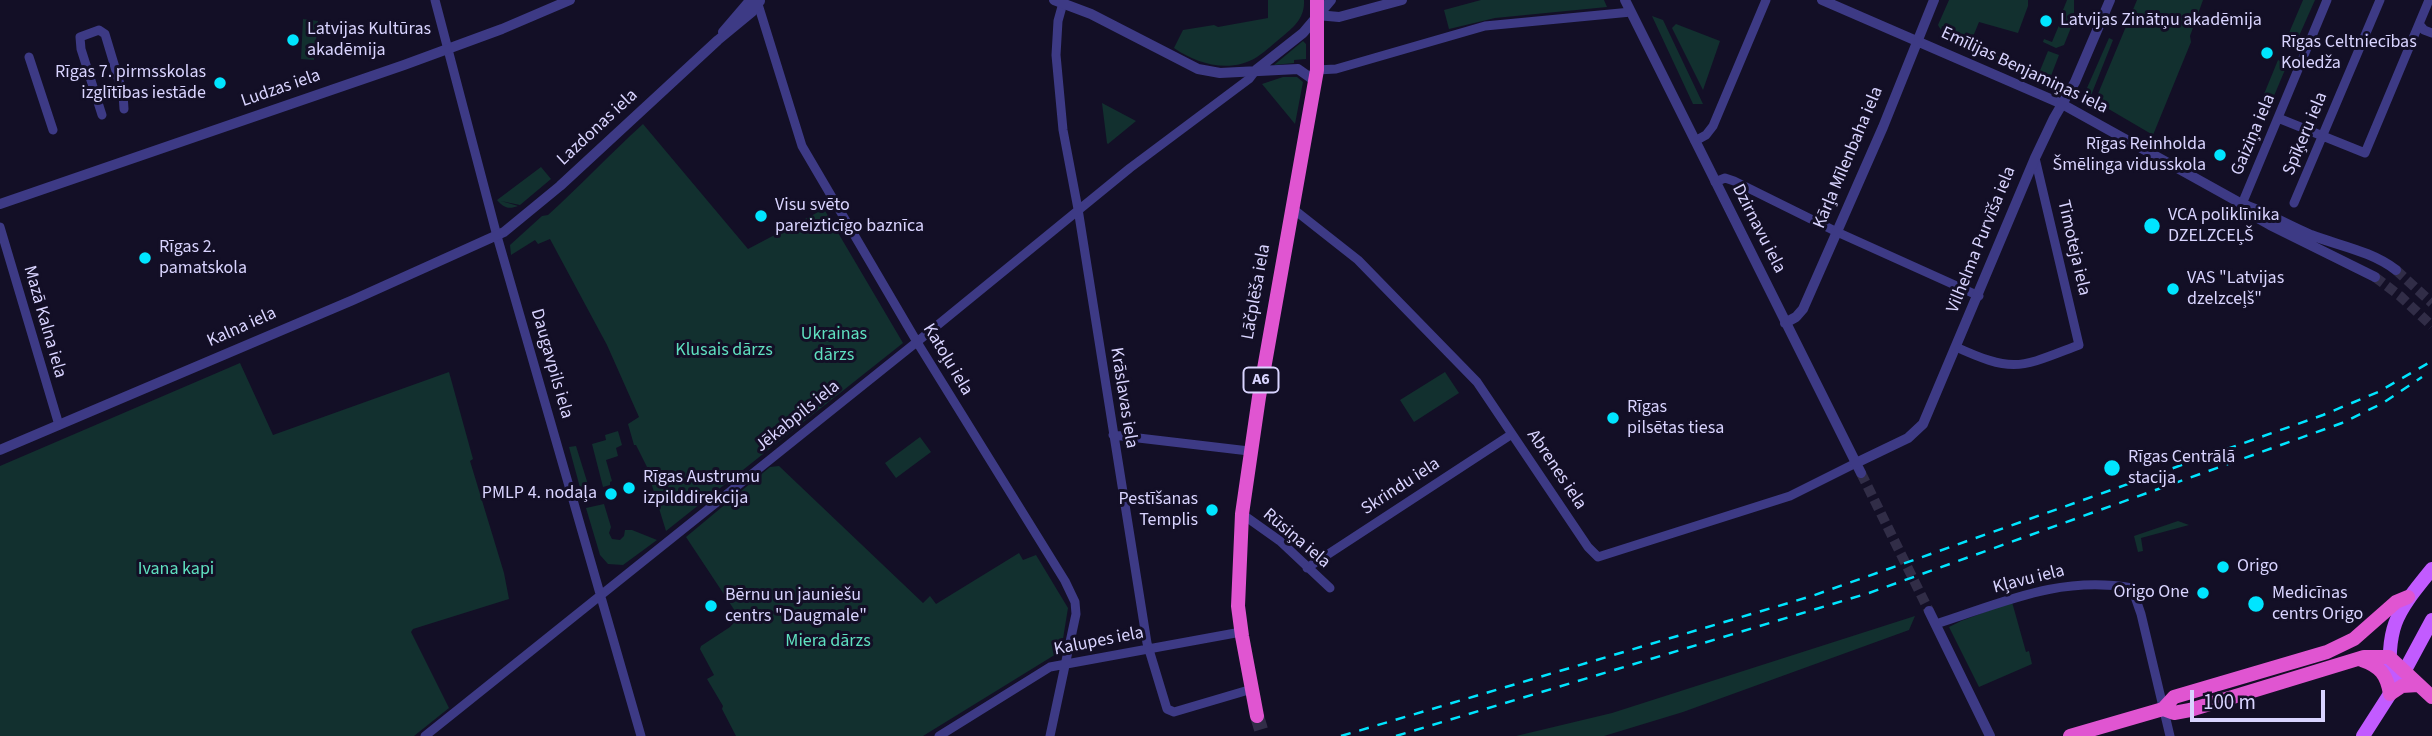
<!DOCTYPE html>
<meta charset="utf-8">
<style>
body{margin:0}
#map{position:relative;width:2432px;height:736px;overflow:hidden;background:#130f26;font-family:"Source Sans 3",sans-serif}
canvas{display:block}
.scale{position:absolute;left:2190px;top:690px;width:135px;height:32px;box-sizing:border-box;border:4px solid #d9d4ff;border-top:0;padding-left:9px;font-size:21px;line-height:24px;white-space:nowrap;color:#d9d4ff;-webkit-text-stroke:5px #130f26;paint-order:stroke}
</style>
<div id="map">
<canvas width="2432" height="736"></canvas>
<div class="scale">100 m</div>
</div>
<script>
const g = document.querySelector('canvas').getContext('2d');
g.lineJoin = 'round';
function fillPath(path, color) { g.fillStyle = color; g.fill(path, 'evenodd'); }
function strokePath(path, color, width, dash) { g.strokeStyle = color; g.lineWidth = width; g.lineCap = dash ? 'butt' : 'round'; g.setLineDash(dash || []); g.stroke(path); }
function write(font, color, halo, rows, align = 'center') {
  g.font = font + ' "Source Sans 3",sans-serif'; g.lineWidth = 6; g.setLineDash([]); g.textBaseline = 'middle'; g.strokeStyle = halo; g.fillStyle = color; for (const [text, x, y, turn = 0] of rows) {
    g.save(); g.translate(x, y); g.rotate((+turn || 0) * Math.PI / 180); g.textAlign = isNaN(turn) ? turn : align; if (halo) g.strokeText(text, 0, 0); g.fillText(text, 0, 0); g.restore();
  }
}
fillPath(new Path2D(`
 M1268,0H1304C1305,17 1295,26 1283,36C1274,43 1266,51 1257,57C1230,74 1197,64 1174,48L1183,30L1214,25L1218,27L1268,18Z
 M1481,0H1604L1607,7L1495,18L1449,29L1444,10Z
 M1949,0H2028V6L2018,33L1979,22L1970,44L2003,58V61L1949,38L1946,28L1942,26L1941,30L1938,25Z
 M2067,0H2074V20L2064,45L2056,48L2043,42L2044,39L2052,42L2065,11L2063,10Z
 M2137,0H2203L2190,36L2191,42L2153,135L2095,101Z
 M2303,0H2315L2299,36L2289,33Z
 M1652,16L1663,20L1703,104H1693Z
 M303,19L318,21L314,60L301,59Z
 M1676,24L1720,41L1703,90L1672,28Z
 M2109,38L2113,40L2090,98L2087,97V88Z
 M1303,41L1306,44V59L1294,60V63L1274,65Z
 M2048,51L2059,55L2049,81L2013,65L2014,62L2039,73Z
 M2285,56L2288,57L2287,65L2271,103L2262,99L2278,60L2282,62Z
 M1283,77H1297L1303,82L1295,124L1262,84Z
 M1102,103L1136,121L1108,144L1107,143Z
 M643,124L748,249L824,209L903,343L666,531L650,479L649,467H647L636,445H634L628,424L639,417L607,345L550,239L538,244L535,240L511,255L510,245L542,216L548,215C581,185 610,154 643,124Z
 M590,132L594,139L571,160L564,151Z
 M541,167L551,179L520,205L501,201L518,206C508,210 503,207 497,200Z
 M240,363L273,435L449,372L473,459L470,461L504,573L509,599L413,629L411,632L449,708L414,736H0V466Z
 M1445,372L1459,393L1414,422L1400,400Z
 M618,431L622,445L616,448L618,456L606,460L612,481L610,482V485L603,487L592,444L606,440L605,435Z
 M920,437L931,452L896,478L885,463Z
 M576,446L590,491L582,495L569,447Z
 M779,466L923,603L930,596L936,604L1019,553L1023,560L1036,555L1068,608L1061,651L923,736H736L722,709L723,706L707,679L714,675L700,649L701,646L730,627L739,617L686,537L770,467Z
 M604,504L611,527L609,533L612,539L620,540L624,536L625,530H632L657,540L623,565L608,564L600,555L586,508Z
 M2178,521L2189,525L2141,538L2143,551L2138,552L2134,536Z
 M2012,602L2026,652L2029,651L2032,664L1979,687L1949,627L1961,621Z
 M1915,616L1909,630L1683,712L1604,736H1516L1612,713Z`), '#12302f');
strokePath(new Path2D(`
 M2396,270L2432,303
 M2375,277L2400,296L2432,326
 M1861,473L1929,611`), '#312d47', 10, [10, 5]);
strokePath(new Path2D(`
 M1257,716L1263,736`), '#312d47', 14, [14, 7]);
strokePath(new Path2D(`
 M435,0L497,236L641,736
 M757,1L802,146L917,342L1065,581L1075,602L1076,614L1050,736
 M1063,3L1058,21L1056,55L1063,130L1078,209L1147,643L1167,709L1174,712L1252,689
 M2419,24L2424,30L2432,33
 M29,57L53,130
 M1317,70L1336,69L1485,26L1631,12
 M102,115L81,49L80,37L99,30L105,34L123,94L124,109
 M2278,118L2365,153L2429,0
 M1695,141L1706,135L1713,126L1766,0
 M1715,182L1725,178L1734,181L1837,232L1979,296
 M2294,203L2380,0
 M2242,204L2327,0
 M1292,208L1358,260L1477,382L1588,547L1598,557L1790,496L1856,463
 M0,227L59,425
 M1956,347C2015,374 2021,367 2079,345L2035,158
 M1113,435L1249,451
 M1242,514L1280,541L1330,588
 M1307,568L1512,434
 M1936,624C2002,603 2060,575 2132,588L2141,614L2170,736
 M425,736L923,337L1130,168L1249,79L1256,70
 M939,736L1050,667L1241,632`), '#3d3a85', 9);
strokePath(new Path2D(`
 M1054,0L1091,14L1198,69L1220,73L1298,69L1315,81
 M1625,0L1861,473
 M1822,0L2062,104L2242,204C2266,212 2287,225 2311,235C2340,246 2371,251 2396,270
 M1317,15L1339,17L1402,0
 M723,32L747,4L760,1
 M1256,70L1303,33L1331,0
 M0,204L404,65L502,29L570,0
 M2243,206L2254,216L2270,225L2375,277
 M1785,323L1796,317L1803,309L1883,127L1934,0
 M0,450L353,300L504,232L560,186L718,40L752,12L758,3
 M1856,463L1908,438L1923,424L2035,158L2054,118L2075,82L2110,0
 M1929,611L1990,736`), '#3d3a85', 10);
strokePath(new Path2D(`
 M2390,689C2388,625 2392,618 2432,569
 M2363,736L2404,672L2432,620`), '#c25bff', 14);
strokePath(new Path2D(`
 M2362,660C2380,666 2387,675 2390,694L2402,686L2418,685
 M2163,709L2174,713L2190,710L2364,657H2389L2432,697
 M1257,716L1242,636L1238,606L1242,514L1259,397L1317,70V0
 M2070,736L2163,709L2174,697L2327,652L2354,639L2396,602L2408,597`), '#e055d1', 14);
strokePath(new Path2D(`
 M1341,736L1812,596L2323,415L2378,392L2432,361
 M1396,736L1869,593L2342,423L2383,403L2422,377`), '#00e5ff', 2.5, [10, 9]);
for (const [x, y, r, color] of [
 [2046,21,7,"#00e5ff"],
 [293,40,7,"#00e5ff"],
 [2267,53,7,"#00e5ff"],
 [220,83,7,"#00e5ff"],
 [2220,155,7,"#00e5ff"],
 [761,216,7,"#00e5ff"],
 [2152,226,9,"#00e5ff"],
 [145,258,7,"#00e5ff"],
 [2173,289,7,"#00e5ff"],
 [1613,418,7,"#00e5ff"],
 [2112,468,9,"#00e5ff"],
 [629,488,7,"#00e5ff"],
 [611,494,7,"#00e5ff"],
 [1212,510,7,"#00e5ff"],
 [2223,567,7,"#00e5ff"],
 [2203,593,7,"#00e5ff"],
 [2256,604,9,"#00e5ff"],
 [711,606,7,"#00e5ff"]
]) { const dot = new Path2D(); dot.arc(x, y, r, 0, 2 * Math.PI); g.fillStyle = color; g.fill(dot); strokePath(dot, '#130f26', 2.5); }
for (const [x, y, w] of [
 [1261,380,35]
]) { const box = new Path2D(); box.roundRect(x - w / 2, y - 12.5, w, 25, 5); g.fillStyle = '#130f26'; g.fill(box); strokePath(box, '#d9d4ff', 2); }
write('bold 16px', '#d9d4ff', null, [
 ["A6",1261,380]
]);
write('18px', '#d9d4ff', '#130f26', [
 ["Latvijas Zinātņu akadēmija",2060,21],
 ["Latvijas Kultūras",307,30],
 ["akadēmija",307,51],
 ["Rīgas Celtniecības",2281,43],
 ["Koledža",2281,64],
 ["Rīgas 7. pirmsskolas",206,73,"right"],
 ["izglītības iestāde",206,94,"right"],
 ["Rīgas Reinholda",2206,145,"right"],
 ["Šmēlinga vidusskola",2206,166,"right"],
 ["Visu svēto",775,206],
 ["pareizticīgo baznīca",775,227],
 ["VCA poliklīnika",2168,216],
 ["DZELZCEĻŠ",2168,237],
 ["Rīgas 2.",159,248],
 ["pamatskola",159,269],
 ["VAS \"Latvijas",2187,279],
 ["dzelzceļš\"",2187,300],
 ["Rīgas",1627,408],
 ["pilsētas tiesa",1627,429],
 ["Rīgas Centrālā",2128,458],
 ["stacija",2128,479],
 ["Rīgas Austrumu",643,478],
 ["izpilddirekcija",643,499],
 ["PMLP 4. nodaļa",597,494,"right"],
 ["Pestīšanas",1198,500,"right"],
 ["Templis",1198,521,"right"],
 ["Origo",2237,567],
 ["Origo One",2189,593,"right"],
 ["Medicīnas",2272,594],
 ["centrs Origo",2272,615],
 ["Bērnu un jauniešu",725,596],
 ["centrs \"Daugmale\"",725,617]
], 'left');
write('18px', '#d9d4ff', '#130f26', [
 ["Emīlijas Benjamiņas iela",2024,71,25],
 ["Ludzas iela",281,89,-19],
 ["Lazdonas iela",598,128,-43],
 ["Spīķeru iela",2306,134,-67],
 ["Gaiziņa iela",2254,135,-67],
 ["Kārļa Mīlenbaha iela",1849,158,-67],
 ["Dzirnavu iela",1758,229,63],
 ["Vilhelma Purvīša iela",1982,240,-68],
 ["Timoteja iela",2073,248,77],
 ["Lāčplēša iela",1257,292,-80],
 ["Mazā Kalna iela",44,322,74],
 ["Kalna iela",242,328,-24],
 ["Katoļu iela",947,360,59],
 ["Daugavpils iela",551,364,74],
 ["Krāslavas iela",1123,398,81],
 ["Jēkabpils iela",798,417,-39],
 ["Abrenes iela",1556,470,56],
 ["Skrindu iela",1401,487,-33],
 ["Rūsiņa iela",1296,539,40],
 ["Kļavu iela",2029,580,-14],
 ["Kalupes iela",1099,642,-11]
]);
write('18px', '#5fe0c0', '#130f26', [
 ["Ukrainas",834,335],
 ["dārzs",834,356],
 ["Klusais dārzs",724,351],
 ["Ivana kapi",176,570],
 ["Miera dārzs",828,642]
]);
</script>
